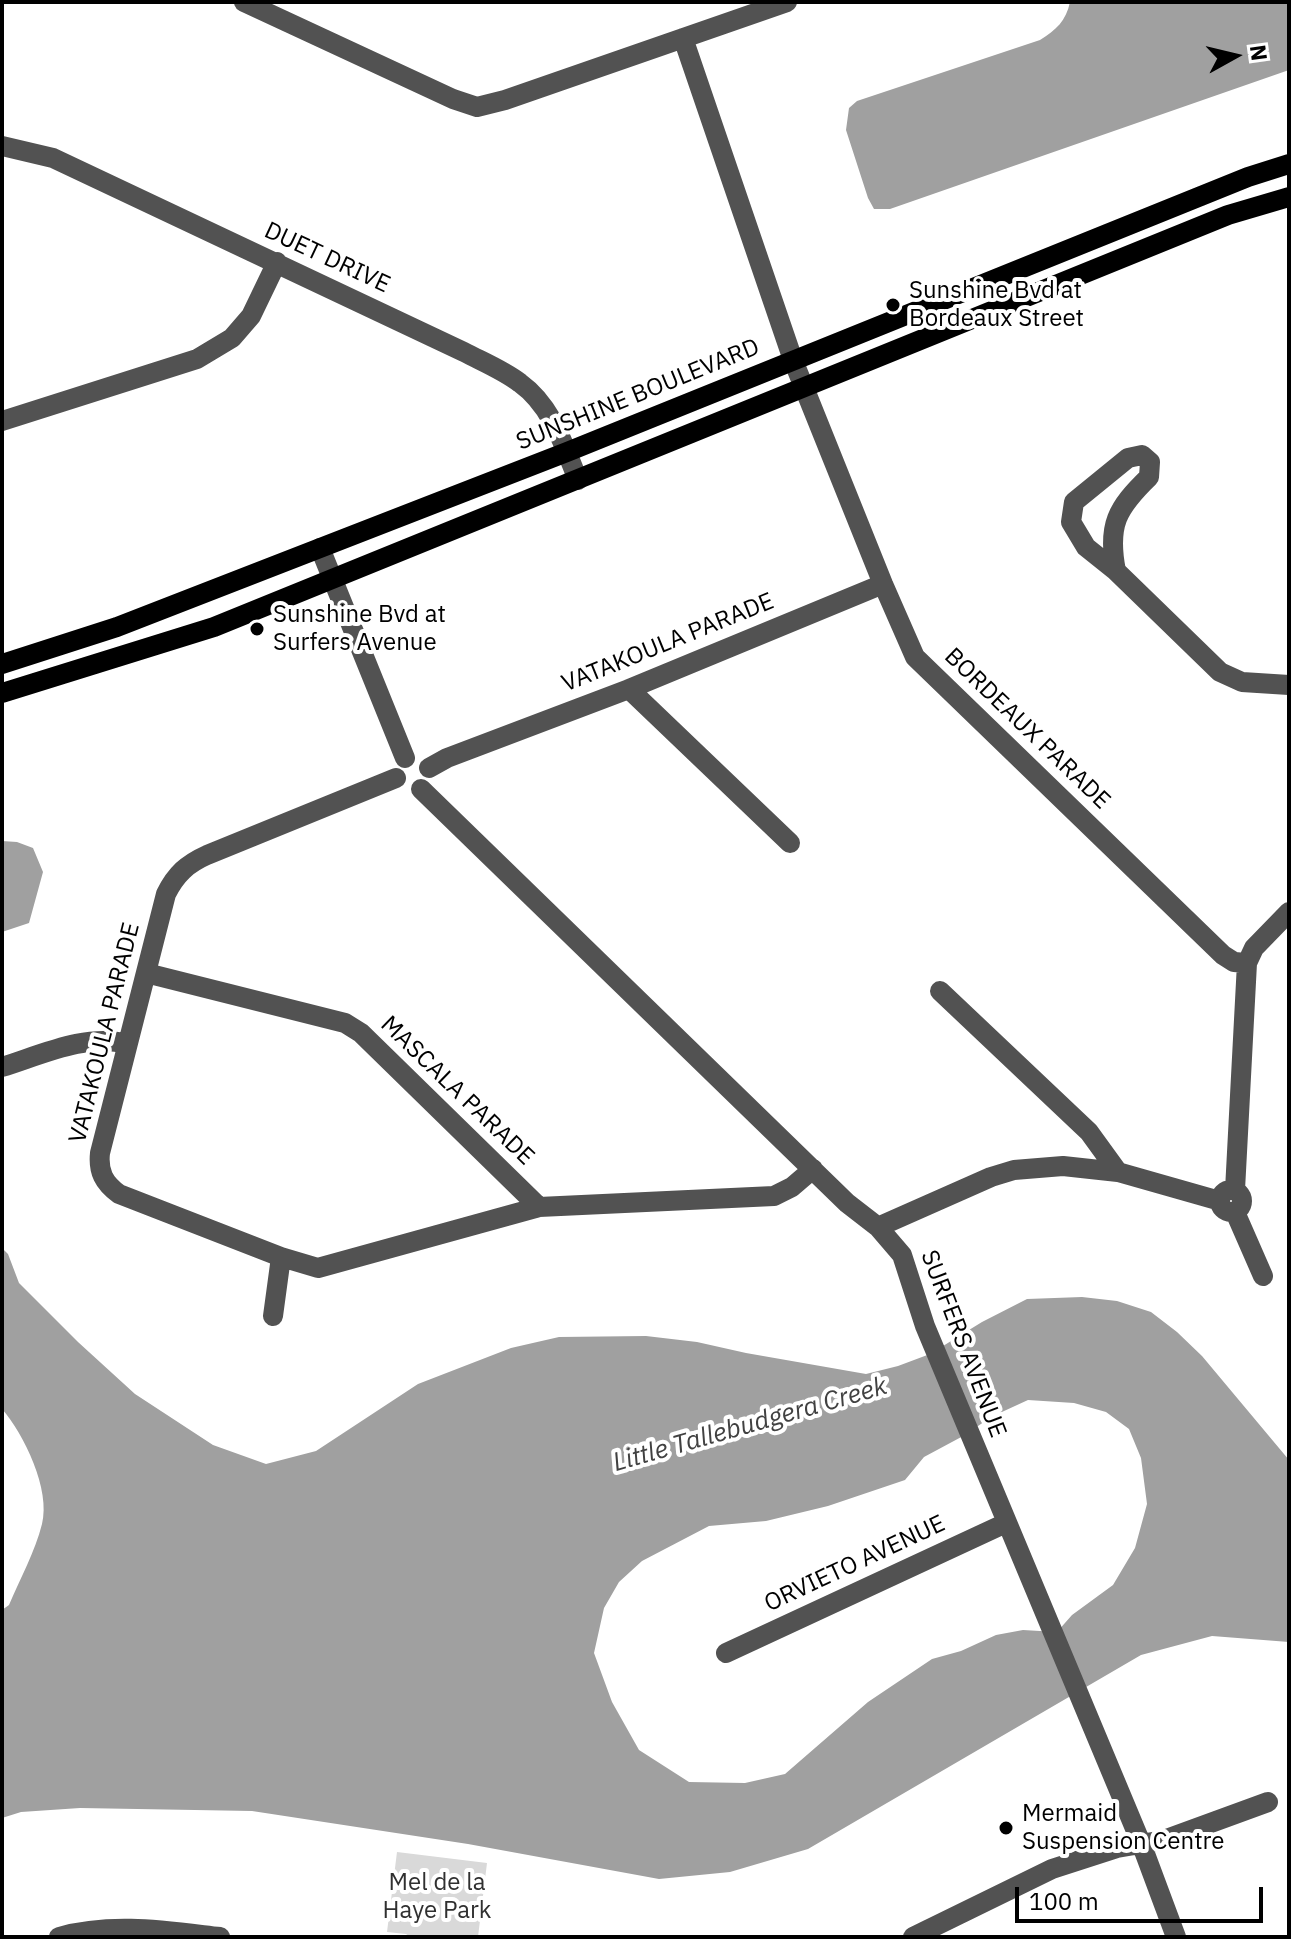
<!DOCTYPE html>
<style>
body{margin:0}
#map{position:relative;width:1291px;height:1939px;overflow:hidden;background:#fff;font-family:"IBM Plex Sans",sans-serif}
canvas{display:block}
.frame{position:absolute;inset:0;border:4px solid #000;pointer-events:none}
.north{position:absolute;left:1195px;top:16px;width:80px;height:80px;-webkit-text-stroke:6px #fff;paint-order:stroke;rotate:82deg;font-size:22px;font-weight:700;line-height:32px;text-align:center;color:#000}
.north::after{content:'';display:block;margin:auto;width:28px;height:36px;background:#000;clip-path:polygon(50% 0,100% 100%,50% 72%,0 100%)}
.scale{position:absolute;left:1015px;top:1887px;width:248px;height:36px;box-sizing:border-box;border:4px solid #000;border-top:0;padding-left:10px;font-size:24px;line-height:28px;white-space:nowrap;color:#000;-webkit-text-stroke:6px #fff;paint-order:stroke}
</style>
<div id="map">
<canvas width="1291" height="1939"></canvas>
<div class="frame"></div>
<div class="north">N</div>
<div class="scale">100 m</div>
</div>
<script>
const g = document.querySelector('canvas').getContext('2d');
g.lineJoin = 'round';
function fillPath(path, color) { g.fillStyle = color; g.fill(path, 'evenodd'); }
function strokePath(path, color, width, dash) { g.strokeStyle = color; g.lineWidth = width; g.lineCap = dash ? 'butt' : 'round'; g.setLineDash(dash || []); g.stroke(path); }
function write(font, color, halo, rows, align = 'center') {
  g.font = font + ' "IBM Plex Sans",sans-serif'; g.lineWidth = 8; g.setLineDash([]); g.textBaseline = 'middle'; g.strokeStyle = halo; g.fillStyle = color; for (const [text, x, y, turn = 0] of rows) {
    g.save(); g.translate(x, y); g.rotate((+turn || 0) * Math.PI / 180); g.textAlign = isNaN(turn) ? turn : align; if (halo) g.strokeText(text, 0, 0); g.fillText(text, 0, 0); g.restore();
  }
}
fillPath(new Path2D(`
 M397,1852L487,1863L478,1937H410L406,1934L387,1932Z`), '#d9d9d9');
fillPath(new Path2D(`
 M1070,2H1289V70L890,209H874L868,198L846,130L849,108L857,101L1040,40C1056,30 1066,21 1070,2Z
 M2,841L17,842L33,848L43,872L29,923L2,932Z
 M2,1248L8,1254L19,1283L78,1342L135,1394L213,1445L266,1464L316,1451L418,1384L511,1348L559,1337L646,1336L697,1342L746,1353L866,1374L898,1366L930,1354L982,1322L1027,1299L1082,1297L1117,1301L1151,1312L1177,1332L1202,1356L1289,1460V1642L1212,1636L1141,1655L808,1849L730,1872L659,1879L468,1844L252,1811L80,1808L21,1812L2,1818V1610L9,1605C20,1579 35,1552 42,1524C51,1490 24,1434 2,1409ZM1028,1400L1074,1403L1106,1412L1129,1429L1141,1458L1147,1504L1135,1548L1113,1585L1072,1615L1057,1632L1023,1630L996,1635L961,1651L932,1659L868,1702L785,1774L745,1783L689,1782L639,1750L612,1702L594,1653L604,1608L619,1582L642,1561L709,1526L766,1521L828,1506L905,1480L924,1457L965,1435L991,1417Z`), '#a0a0a0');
strokePath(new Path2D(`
 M244,2L453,99L477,107L505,100L787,2
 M683,38L793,360L883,584L915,657L1223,955L1234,962L1247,963
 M2,146L53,158L464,352C483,362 503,370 520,383C552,406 564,446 578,480
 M2,421L197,359L232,338L251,316L277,262
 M320,548L405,758
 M1116,571C1107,525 1117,508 1149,477L1150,462L1142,455L1128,458L1074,502L1071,522L1086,547L1116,571L1220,672L1242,682L1289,685
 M629,689L790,843
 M429,768L447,758L629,689L883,584
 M396,778L207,855C187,864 176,874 166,894L100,1153C98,1172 104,1183 119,1194L281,1257L318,1268L539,1207L774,1196L792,1187L813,1169
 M421,789L847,1203L878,1227L902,1255L925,1326L1141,1843L1176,1937
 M146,973L345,1023L361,1033L539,1207
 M940,991L1089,1132L1118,1172
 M2,1067C41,1055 86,1033 127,1044
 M1220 1201a11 11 0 1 1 22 0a11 11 0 1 1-22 0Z
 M1235,1190L1247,963L1254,948L1289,912
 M1235,1212L1263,1276
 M878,1227L991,1177L1014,1170L1063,1166L1118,1172L1220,1201
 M273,1316L281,1257
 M726,1653L1006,1523
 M59,1937C112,1922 167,1931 220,1937
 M913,1937L1052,1869L1117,1848L1164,1840L1268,1802`), '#525252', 20);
strokePath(new Path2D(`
 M2,664L117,627L567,452L1248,177L1289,164
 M2,693L214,627L1228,215L1289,197`), '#000', 20);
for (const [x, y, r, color] of [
 [893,305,8,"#000"],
 [257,629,8,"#000"],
 [1006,1828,8,"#000"]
]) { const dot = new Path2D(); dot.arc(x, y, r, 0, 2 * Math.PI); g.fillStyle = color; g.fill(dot); strokePath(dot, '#fff', 3); }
write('24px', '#000', '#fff', [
 ["DUET DRIVE",327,258,25],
 ["SUNSHINE BOULEVARD",638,395,-22],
 ["VATAKOULA PARADE",668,643,-22],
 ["BORDEAUX PARADE",1027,729,44],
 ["VATAKOULA PARADE",105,1033,-76],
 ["MASCALA PARADE",457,1091,44],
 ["SURFERS AVENUE",963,1344,69],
 ["ORVIETO AVENUE",855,1564,-25]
]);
write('24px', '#000', '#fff', [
 ["Sunshine Bvd at",909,291],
 ["Bordeaux Street",909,319],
 ["Sunshine Bvd at",273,615],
 ["Surfers Avenue",273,643],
 ["Mermaid",1022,1814],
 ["Suspension Centre",1022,1842]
], 'left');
write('24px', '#303030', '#fff', [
 ["Mel de la",437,1883],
 ["Haye Park",437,1911]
]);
write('italic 26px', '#414141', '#fff', [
 ["Little Tallebudgera Creek",750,1425,-16]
]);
</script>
